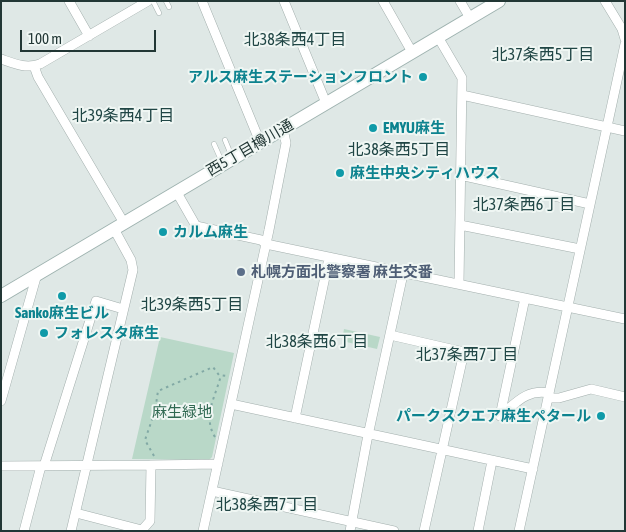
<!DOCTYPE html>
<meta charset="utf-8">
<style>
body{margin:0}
#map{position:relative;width:626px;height:532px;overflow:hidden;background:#dfe8e6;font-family:"Asap Condensed",sans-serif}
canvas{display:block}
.frame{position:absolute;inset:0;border:2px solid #223735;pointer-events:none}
.scale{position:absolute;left:20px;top:30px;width:136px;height:22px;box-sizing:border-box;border:2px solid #223735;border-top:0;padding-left:6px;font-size:15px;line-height:18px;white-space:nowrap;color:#223735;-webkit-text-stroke:4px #eff6f3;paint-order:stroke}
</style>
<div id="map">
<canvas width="626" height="532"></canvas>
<div class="frame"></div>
<div class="scale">100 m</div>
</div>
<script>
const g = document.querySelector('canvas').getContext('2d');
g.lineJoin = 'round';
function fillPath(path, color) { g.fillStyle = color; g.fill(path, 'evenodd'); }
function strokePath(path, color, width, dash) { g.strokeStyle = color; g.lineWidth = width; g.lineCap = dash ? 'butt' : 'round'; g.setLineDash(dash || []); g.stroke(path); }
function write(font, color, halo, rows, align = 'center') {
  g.font = font + ' "Asap Condensed","Noto Sans JP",sans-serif'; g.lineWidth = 4; g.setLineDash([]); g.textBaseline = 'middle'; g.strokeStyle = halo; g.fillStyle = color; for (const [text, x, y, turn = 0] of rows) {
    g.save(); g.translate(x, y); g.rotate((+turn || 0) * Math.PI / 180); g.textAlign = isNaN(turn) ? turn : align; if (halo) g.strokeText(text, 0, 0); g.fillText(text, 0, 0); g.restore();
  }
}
fillPath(new Path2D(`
 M344,329L380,337L377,349L342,341Z
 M160,337L234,353L212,457L209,460L132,459Z`), '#b9d8c8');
const lane = new Path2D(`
 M153,1L159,13
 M166,1L169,7
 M225,140L232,157
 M214,144L222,162`);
const street = new Path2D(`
 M69,1L89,36
 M202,1L260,142
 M284,1L326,103
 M383,1L412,52
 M460,1L470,18
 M605,1L622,29L625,39
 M438,37L462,78L459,284
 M1,59C15,64 26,69 40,64L148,1
 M34,66L38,77L124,223
 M462,95L625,131
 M460,175L590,204
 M176,191L196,226L261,240L266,244L625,319
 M460,225L580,249
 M525,298L500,416C516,403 526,389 549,393
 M390,335L464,352L424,531
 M548,398H559L591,389L625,397
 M1,401L37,274
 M231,404L533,469
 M295,418L329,258
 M151,465L218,464
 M1,466L151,465L150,521L142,530L76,513
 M44,466L96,301L123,309
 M212,491L394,531
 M24,531L41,466
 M71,531L133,270L131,260L114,229
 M203,531L269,230L286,143L283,129
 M350,531L367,440L403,274
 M478,531L492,461
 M519,531L625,44`);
const secondary = new Path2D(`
 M1,296L499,1`);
strokePath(lane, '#a3afad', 5.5);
strokePath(street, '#a3afad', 10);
strokePath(secondary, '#9fb3b0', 14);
strokePath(new Path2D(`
 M215,437C202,416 216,396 221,375
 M154,456L145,440L155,411L158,391L213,367L219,375L228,376`), '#82a9a5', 2, [2.5, 4]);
strokePath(lane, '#fff', 4.5);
strokePath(street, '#fff', 9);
strokePath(secondary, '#fff', 12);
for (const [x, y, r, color] of [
 [423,77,5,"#0f9aa8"],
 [373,128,5,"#0f9aa8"],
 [340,173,5,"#0f9aa8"],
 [163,232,5,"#0f9aa8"],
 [241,272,5,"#5c6f8a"],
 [62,296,5,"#0f9aa8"],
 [44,333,5,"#0f9aa8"],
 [601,416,5,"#0f9aa8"]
]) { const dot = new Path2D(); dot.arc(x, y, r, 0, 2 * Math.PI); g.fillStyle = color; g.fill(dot); strokePath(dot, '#eff6f3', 2); }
write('bold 15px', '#0d838f', '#eff6f3', [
 ["アルス麻生ステーションフロント",413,77,"right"],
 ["EMYU麻生",383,128],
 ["麻生中央シティハウス",350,173],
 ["カルム麻生",173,232],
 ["Sanko麻生ビル",62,313,"center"],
 ["フォレスタ麻生",54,333],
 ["パークスクエア麻生ペタール",591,416,"right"]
], 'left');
write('15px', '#223735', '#eff6f3', [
 ["西5丁目樽川通",250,148,-30]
]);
write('bold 15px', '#4e5e75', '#eff6f3', [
 ["札幌方面北警察署 麻生交番",251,272]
], 'left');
write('15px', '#306952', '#eff6f3', [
 ["麻生緑地",182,412]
]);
write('16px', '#204645', '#eff6f3', [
 ["北38条西4丁目",295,40],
 ["北37条西5丁目",543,55],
 ["北39条西4丁目",123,116],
 ["北38条西5丁目",399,150],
 ["北37条西6丁目",524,205],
 ["北39条西5丁目",192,305],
 ["北38条西6丁目",317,342],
 ["北37条西7丁目",467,355],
 ["北38条西7丁目",267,505]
]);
</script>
